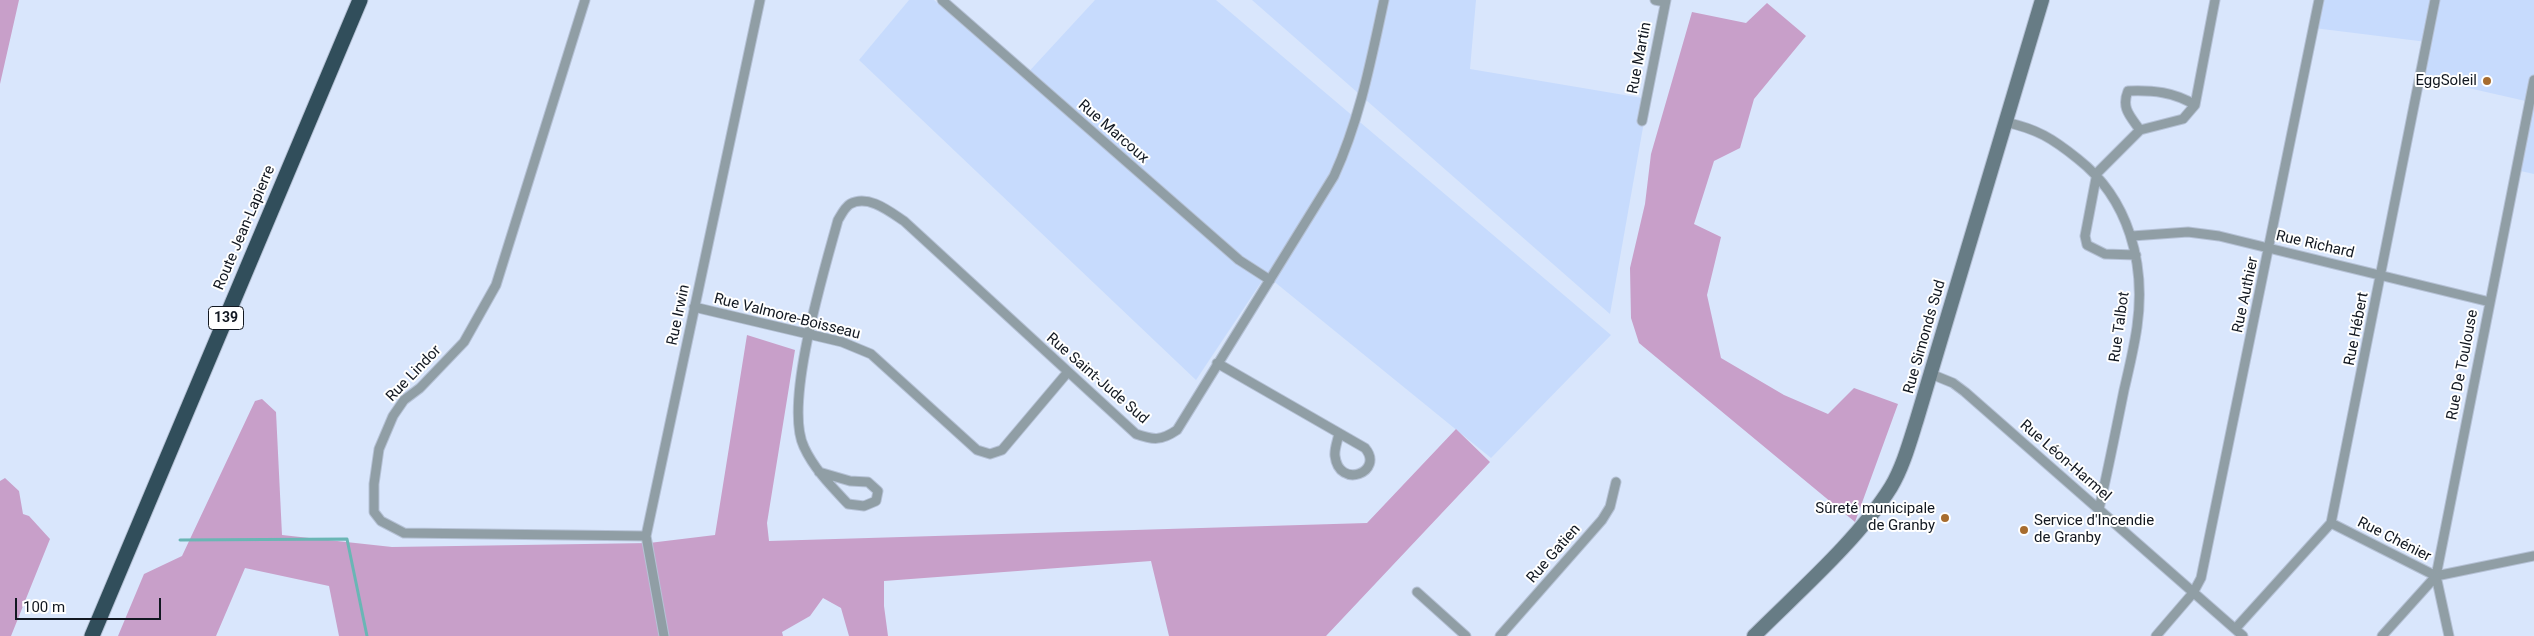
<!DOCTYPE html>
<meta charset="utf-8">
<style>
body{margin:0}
#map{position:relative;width:2534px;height:636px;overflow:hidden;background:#d9e6fc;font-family:Roboto,sans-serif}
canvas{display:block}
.scale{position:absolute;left:15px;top:598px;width:146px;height:22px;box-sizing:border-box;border:2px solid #121821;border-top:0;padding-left:6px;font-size:15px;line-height:18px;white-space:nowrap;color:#121821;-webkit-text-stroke:4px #fff;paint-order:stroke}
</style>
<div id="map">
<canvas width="2534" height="636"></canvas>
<div class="scale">100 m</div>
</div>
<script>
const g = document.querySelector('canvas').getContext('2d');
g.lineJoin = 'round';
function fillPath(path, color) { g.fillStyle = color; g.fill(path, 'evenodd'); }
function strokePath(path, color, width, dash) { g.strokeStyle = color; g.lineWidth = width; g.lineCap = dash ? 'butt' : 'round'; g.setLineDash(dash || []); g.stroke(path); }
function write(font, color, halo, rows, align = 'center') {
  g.font = font + ' Roboto,sans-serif'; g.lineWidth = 4; g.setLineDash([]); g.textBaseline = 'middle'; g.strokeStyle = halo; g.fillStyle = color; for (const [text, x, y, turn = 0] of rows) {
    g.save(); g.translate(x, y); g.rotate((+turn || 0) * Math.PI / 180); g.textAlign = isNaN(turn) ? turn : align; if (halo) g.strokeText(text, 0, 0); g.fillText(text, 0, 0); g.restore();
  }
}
fillPath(new Path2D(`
 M909,0H934L1023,78L1095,0H1216L1611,335L1491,458L1266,275L1196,380L859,60Z
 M1252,0H1476L1470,69L1648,99L1610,314Z
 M2319,0H2534V174L2516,170L2530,102L2420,77L2427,42L2314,28Z`), '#c7dbfd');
fillPath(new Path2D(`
 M0,0H19L0,84Z
 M1767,3L1806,36L1754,99L1740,148L1714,161L1694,224L1721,237L1707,295L1721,358L1784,395L1828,414L1854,388L1898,404L1855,522L1639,343L1631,318L1630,268L1645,204L1651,154L1692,12L1746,23Z
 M747,335L795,350L767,523L769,541L1367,523L1456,429L1490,462L1326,636H1169L1151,561L884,581V606L888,636H849L841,608L823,598L810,616L782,632L783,636H339L329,586L245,568L216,636H118L144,574L182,556L255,401L262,399L276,412L282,535L392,547L649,543L715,535Z
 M5,478L19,491L23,514L29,516L50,539L11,636H0V481Z`), '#c89fc9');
strokePath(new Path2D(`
 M180,540L347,539L367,636`), '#6ab6b5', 3);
const street = new Path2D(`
 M585,0L496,285L464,342L420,388L404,400L393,416L379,449L374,484V512L381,521L404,533L646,536
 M942,0L1239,260L1270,280
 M1655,0L1665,2
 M1642,121L1666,0
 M2005,122C2037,129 2052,138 2078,159C2129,199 2146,264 2137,327C2134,348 2129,369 2124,390C2116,430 2108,470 2099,509
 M2140,130C2130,116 2121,108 2128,91C2153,90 2174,92 2195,105
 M2132,236L2188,232L2219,236L2490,302
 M2136,255L2105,254L2087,245L2085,236L2097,173L2140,130L2183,119L2195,105L2215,0
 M694,307L842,342L871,354L977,450L990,454L1002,450L1067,373
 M1217,363L1365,448C1385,472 1339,490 1335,456C1334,449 1338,440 1339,433
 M1931,374L1953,383L1965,392L2243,636
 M819,472L850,481L868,482L878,491L876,501L864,506L848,504C832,487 814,469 804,447C783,404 825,268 838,220C841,215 845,207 850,204C868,194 889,211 904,221L1136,434C1153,440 1161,441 1177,430L1334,176C1360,119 1371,60 1384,0
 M2331,523L2436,576L2534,556
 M2436,576L2449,636
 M1417,592L1466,636
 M2235,629L2331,523L2435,0
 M664,636L646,536L760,0
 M1500,636L1602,520L1610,507L1616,482
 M2156,636L2193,593L2201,578L2319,0
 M2382,636L2436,576L2534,80`);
const secondary = new Path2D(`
 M1754,636C1799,591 1858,540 1891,487C1903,467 1910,441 1917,419L2042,0`);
const highway = new Path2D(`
 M92,636L360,0`);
strokePath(street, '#b5c1d5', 11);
strokePath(secondary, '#b5c1d5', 16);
strokePath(highway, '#b5c1d5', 17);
strokePath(street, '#909ea5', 9);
strokePath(secondary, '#677c85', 14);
strokePath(highway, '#314e5b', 15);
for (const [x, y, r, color] of [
 [2487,81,5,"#a76c2e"],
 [1945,518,5,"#a76c2e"],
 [2024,530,5,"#a76c2e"]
]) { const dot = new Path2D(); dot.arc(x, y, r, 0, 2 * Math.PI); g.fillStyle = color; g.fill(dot); strokePath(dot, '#fff', 2); }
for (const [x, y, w] of [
 [226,318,35]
]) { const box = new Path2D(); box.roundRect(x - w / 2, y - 11.5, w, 23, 4); g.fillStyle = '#fff'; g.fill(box); strokePath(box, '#121821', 1); }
write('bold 14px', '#121821', null, [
 ["139",226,318]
]);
write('15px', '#121821', '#fff', [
 ["Rue Martin",1640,58,-79],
 ["Rue Marcoux",1113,132,41],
 ["Route Jean-Lapierre",245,228,-67],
 ["Rue Richard",2315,245,13],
 ["Rue Authier",2246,295,-78],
 ["Rue Irwin",679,315,-78],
 ["Rue Valmore-Boisseau",787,317,14],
 ["Rue Talbot",2120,327,-82],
 ["Rue Hébert",2357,329,-79],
 ["Rue Simonds Sud",1925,337,-74],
 ["Rue De Toulouse",2463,365,-79],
 ["Rue Lindor",414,374,-46],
 ["Rue Saint-Jude Sud",1097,379,41],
 ["Rue Léon-Harmel",2065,461,41],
 ["Rue Chénier",2394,540,27],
 ["Rue Gatien",1554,554,-49]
]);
write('15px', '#121821', '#fff', [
 ["EggSoleil",2477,81],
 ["Sûreté municipale",1935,509],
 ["de Granby",1935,526],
 ["Service d'Incendie",2034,521,"left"],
 ["de Granby",2034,538,"left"]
], 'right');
</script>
